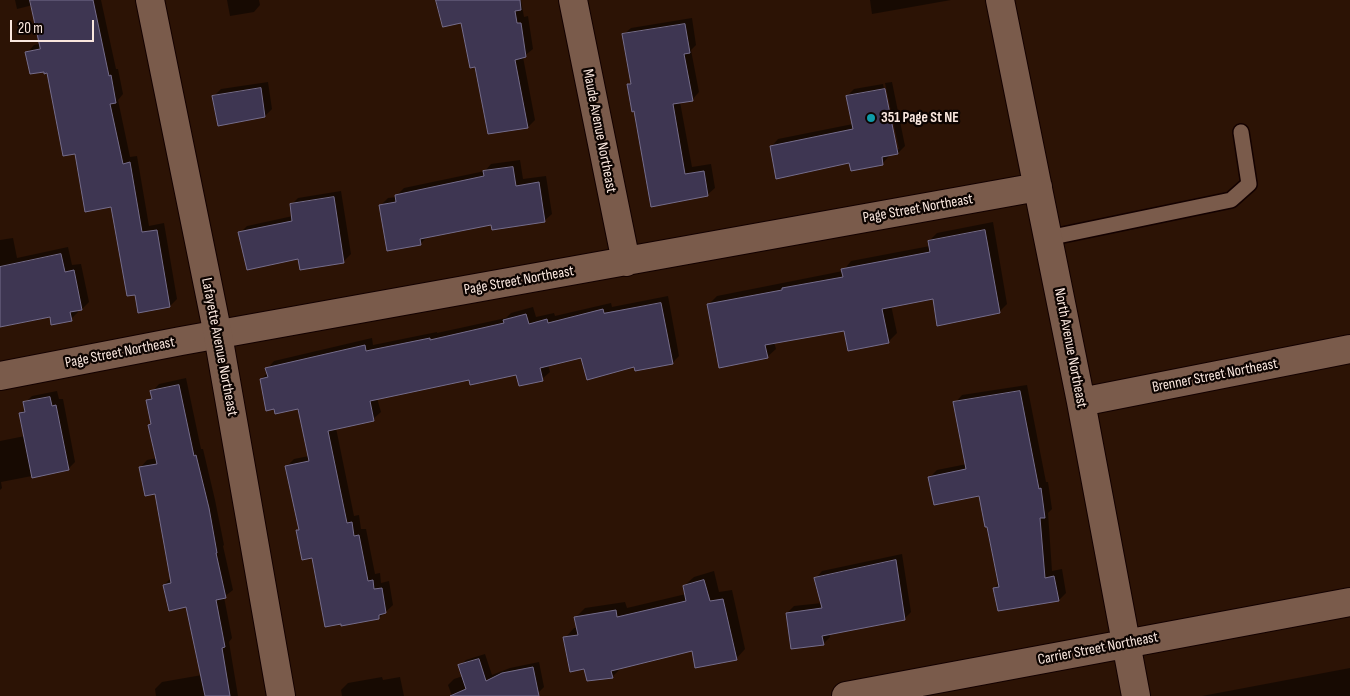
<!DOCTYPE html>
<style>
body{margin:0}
#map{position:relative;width:1350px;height:696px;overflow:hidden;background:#2c1305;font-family:"Sofia Sans Condensed",sans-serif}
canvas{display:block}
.scale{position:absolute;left:10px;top:20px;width:84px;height:22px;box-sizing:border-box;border:2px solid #fae7de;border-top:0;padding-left:6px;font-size:15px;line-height:18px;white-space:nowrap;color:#fae7de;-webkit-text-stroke:4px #0d0401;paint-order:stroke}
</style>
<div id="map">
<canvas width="1350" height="696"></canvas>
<div class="scale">20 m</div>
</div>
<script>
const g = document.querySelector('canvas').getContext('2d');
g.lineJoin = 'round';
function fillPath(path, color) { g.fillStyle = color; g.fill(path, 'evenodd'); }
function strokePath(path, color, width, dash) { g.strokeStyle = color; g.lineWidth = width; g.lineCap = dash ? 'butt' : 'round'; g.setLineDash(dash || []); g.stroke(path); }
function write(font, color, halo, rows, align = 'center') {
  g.font = font + ' "Sofia Sans Condensed",sans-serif'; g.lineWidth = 4.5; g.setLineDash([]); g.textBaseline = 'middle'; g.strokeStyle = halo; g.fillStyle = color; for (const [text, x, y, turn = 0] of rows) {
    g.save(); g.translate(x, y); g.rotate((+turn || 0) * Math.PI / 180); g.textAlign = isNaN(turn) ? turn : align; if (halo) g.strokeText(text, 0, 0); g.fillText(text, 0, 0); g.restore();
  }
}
fillPath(new Path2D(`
 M15,0H101L116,69H118L123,94L118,100L130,157L137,156L149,226L164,223L177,299L170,306L136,293L112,205L48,72L27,53L34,45L40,44L33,5L17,9Z
 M227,0H259L260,5L254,12L230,16Z
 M437,0H521L524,17L528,16L533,49L523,57L535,120L528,127L476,66L462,21Z
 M870,0H951L872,14Z
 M692,18L696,45L691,50L699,92L692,100L680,102L692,167L711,164L715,188L707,195L652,205L635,110L628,85L631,82L623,35L631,28Z
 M268,82L272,109L265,116L214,96L221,89Z
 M892,82L905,146L898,153L890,155L882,164L850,162L771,147L778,139L853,124L847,96L854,89L883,84L896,149H899L885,83Z
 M520,160L523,179L546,176L552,214L544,221L492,223L427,237L420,244L380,206L388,198L397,197V195L404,188L485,171L491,164Z
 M341,191L351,254L343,262L299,257L240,233L247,226L293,216L291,205L298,198Z
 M993,222L1007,304L999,312L934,297L891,305L897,333L888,342L845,329L774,342L776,349L767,357L708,305L717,296L843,271L851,261L930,246L929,241L937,233Z
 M13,238L17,258L68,247L72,265L81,264L89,302L82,309L78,310V312L71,319L51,316L0,317V240Z
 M668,296L679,356L672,363L635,366L582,356L548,365L550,372L542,379L517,373L470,379L377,398L381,412L373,419L336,428L354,516L359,515L361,529H366L375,574L380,573L381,583L389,581L393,605L379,618L313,556L298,530L300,529L287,466L294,459L309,456L299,407L261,379L268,373L267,369L274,361L372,338L373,345L437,332V333L506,318L511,313L533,307L536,317L554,313L555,316L611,303L612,307Z
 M186,378L201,449H203L215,500L224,545L223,546L233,590L224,597L232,638L229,642L238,696H156L155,689L162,682L202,675L186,606L164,585L171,578L156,492L140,468L147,460L157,458L150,425L152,423L148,401L152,396V392L159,384Z
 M1027,385L1046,482H1048L1052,509L1048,513L1052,571L1062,569L1066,593L1059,600L999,610L994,588L999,583L988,526L980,495L930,477L937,470L967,464L955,403L962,395Z
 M57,391L59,399H63L75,462L68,469L1,482L2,488L0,490V441L25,436L21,413L26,408L25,403L32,396Z
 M902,554L911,612L905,618L829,633L830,637L823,644L787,613L794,606L822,603L816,578L822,571Z
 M714,571L719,592L732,590L745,649L736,659L693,650L621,668L612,677L585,668L565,638L574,628H578L576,617L585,608L625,602L627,608L686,594L684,586L694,577Z
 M485,654L492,675L510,668L539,662L544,687L538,693L528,696H452L448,685L454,679L463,676L460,666L466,660Z
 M1350,668V696H1202Z
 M382,677L383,680L400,677L404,696H342L341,690L348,683Z`), '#0007');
const building = new Path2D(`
 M30,0H93L109,76L111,75L116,103L110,104L123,164L130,162L142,232L157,230L170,307L138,313L135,295L127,296L111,207L85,212L75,154L63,156L47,73L44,74V72L30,74L25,52L40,49Z
 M436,0H520L521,10L515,11L517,23H521L526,57L515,60L528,128L488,134L475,67L470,68L461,23L443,27Z
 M685,24L690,53L684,54L693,101L673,104L685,174L704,171L708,196L651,207L634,111L632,112L627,84H631L622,34Z
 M261,88L265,117L218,126L212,96Z
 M885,89L898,154L882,157L883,165L851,171L849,163L776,179L770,146L853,129L846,96Z
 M513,167L516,186L539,182L545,222L492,230L491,225L420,239L421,245L387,251L379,205L396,202L395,195L484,176L483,171Z
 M334,197L344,263L300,270L298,259L247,270L238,232L292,221L290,204Z
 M985,230L1000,313L937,326L933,299L882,309L889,343L848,351L844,331L765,345L768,358L719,368L707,304L782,290V288L843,277L841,269L930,252L928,241Z
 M61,254L65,272L74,270L82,310L70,312L72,321L51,325L50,317L0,327V267Z
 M661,303L673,364L635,371L634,367L587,380L581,358L540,368L543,381L519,386L516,375L470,385L469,380L370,401L374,421L328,431L347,523L352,522L354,536L359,535L368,581L373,580L374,589L382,588L386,613L379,615V619L341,626V624L325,627L312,558L302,560L296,530H299L285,466L309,461L298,409L275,414L274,409L266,411L260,379L268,377L265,368L365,345L366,351L430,338V340L504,323L503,320L526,314L529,324L547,319L548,323L603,309L604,313Z
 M179,385L194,456L196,455L209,508L217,553H216L226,598L216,600L225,647L222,648L230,696H205L186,607L169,611L163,585L171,583L155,494L145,496L139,467L157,464L148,425L151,424L146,400L152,399L150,391Z
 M1020,391L1039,489L1041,488L1045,518H1040L1045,578L1054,576L1059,601L998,611L993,588L999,587L987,527H985L979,496L934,505L928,477L966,469L953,402Z
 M50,397L52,406L56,405L69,470L32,478L19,413L25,412L23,402Z
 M896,560L905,620L822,636L824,645L791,649L786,613L822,608L814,578Z
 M704,580L710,601L723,599L737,660L695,668L692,651L611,671L613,678L587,681L584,669L570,672L563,637L578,635L574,617L616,610L617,617L686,601L683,586Z
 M479,659L486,681L502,673L533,667L539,696H450L466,689L458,665Z`);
fillPath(building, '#3e3652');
strokePath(building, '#756d8b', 1);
const service = new Path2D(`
 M1048,238L1231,200L1249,184L1241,132`);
const minor = new Path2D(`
 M573,0L626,262
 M1000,0L1081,402L1136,696
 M0,376L181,341L1038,187
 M1081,402L1350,349
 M846,696L1350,602`);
const tertiary = new Path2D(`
 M150,0L218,335L281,696`);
strokePath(service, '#130100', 18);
strokePath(minor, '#130100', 30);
strokePath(tertiary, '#130100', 30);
strokePath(service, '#7a5b4b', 15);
strokePath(minor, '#7a5b4b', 28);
strokePath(tertiary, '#7a5b4b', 28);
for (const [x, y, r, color] of [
 [871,118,5,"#0f9aa8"]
]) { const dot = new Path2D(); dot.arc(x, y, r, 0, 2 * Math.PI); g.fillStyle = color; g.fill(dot); strokePath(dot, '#0d0401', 2); }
write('bold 15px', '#fae7de', '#0d0401', [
 ["351 Page St NE",881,118]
], 'left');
write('15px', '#fae7de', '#0d0401', [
 ["Maude Avenue Northeast",599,131,79],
 ["Page Street Northeast",918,209,-10],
 ["Page Street Northeast",519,281,-10],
 ["Lafayette Avenue Northeast",219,347,79],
 ["North Avenue Northeast",1070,348,79],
 ["Page Street Northeast",120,353,-11],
 ["Brenner Street Northeast",1215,376,-11],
 ["Carrier Street Northeast",1098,649,-11]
]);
</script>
